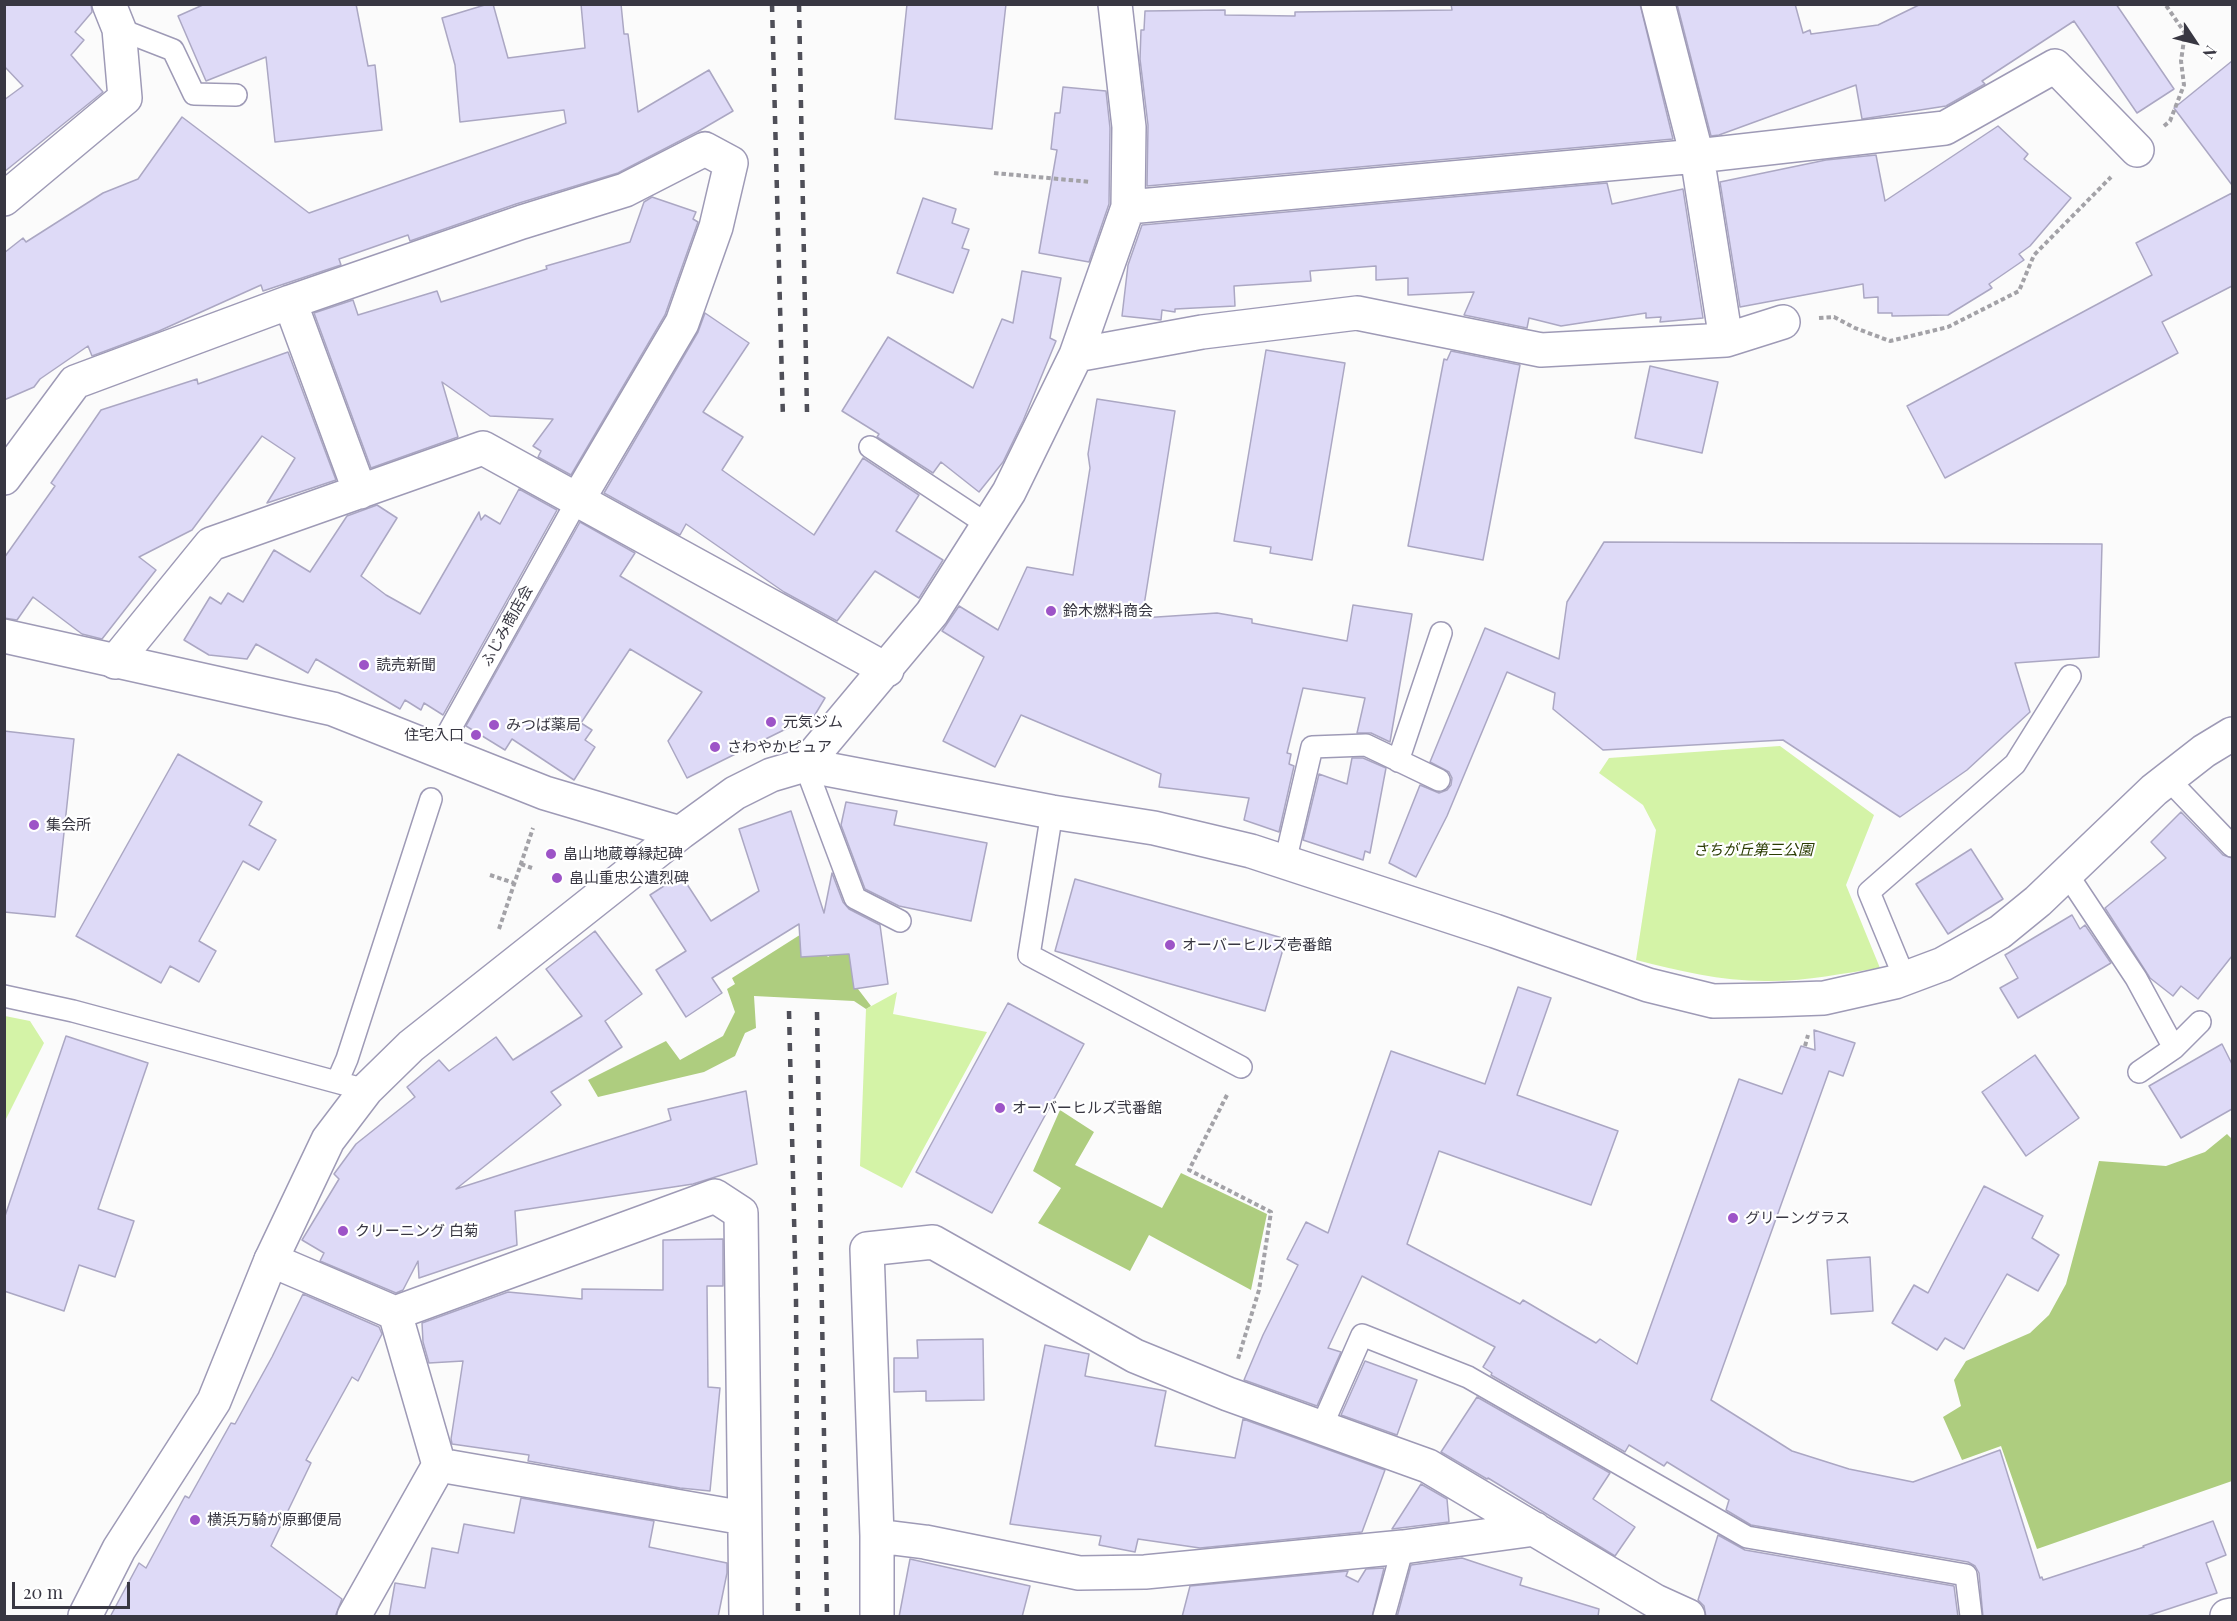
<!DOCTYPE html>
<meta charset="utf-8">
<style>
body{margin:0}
#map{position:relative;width:2237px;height:1621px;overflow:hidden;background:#fbfbfb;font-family:"Playfair Display",serif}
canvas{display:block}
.frame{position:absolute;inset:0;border:6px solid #383742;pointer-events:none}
.north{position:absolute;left:2165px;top:12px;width:60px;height:60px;-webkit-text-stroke:4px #fff;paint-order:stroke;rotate:125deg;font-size:16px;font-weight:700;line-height:24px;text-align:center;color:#383742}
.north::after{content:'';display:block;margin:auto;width:21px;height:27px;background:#383742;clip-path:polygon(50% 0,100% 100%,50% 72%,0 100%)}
.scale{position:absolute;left:12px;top:1582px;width:118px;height:27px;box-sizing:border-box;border:3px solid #383742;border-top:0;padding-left:8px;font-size:18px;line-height:21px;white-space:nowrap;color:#383742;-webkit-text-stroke:4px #fff;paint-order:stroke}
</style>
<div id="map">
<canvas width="2237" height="1621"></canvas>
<div class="frame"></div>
<div class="north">N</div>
<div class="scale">20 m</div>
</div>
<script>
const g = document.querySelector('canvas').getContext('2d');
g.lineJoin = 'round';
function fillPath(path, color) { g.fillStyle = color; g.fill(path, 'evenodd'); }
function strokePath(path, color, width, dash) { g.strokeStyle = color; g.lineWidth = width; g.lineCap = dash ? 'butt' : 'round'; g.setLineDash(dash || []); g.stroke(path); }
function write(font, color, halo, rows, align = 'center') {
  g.font = font + ' "Playfair Display","Noto Sans JP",serif'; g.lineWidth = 4.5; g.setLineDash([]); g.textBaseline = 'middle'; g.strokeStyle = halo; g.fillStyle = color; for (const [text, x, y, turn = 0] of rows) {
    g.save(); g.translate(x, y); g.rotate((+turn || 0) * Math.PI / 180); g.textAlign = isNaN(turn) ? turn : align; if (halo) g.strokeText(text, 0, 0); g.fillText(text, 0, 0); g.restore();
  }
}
fillPath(new Path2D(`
 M1780,746L1874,815L1846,885L1880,968C1844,973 1807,981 1771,981C1724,982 1680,971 1636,960L1656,830L1643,805L1599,773L1609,758Z
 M897,992L893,1014L987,1032L902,1188L860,1166L866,1009Z
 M5,1016L30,1021L44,1043L5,1121Z`), '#d4f3a7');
fillPath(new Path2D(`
 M806,931L828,957L853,939L858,989L871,1006L866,1009L854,1001L754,996L756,1028L745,1033L735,1056L704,1072L598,1097L588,1080L666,1041L680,1060L723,1036L735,1012L727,989L735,984L732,978Z
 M1060,1110L1094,1132L1075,1165L1162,1208L1181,1173L1267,1214L1251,1290L1149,1235L1130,1271L1038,1223L1061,1188L1033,1171Z
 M2227,1134L2232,1139V1481L2037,1549L2001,1446L1962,1460L1943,1417L1961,1406L1954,1380L1966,1361L2030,1333L2049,1315L2066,1284L2099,1161L2166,1166L2205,1152Z`), '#aecd7f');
const building = new Path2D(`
 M4,4H91L92,12L75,32L84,40L71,55L103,92L4,172V100L23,86L4,66Z
 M205,4H356L368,66L375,65L382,130L275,142L266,57L206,81L178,16Z
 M488,4H493L508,58L585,48L581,4H621L624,34H628L638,112L709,70L733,111L697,132L618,173L516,204L410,241L408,235L339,259L341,265L263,291L261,285L159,331L92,356L88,346L40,379L34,387L4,400V253L23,238L26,242L103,193L138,179L182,117L309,213L566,123L564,110L460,122L455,65L442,18Z
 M907,4H1006L992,129L895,119Z
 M1451,4H1640L1673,139L1147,186L1148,125L1140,59L1141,30H1144L1145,11L1225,10V15L1295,16V12L1452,10Z
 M1677,4H1795L1803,33L1810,30L1811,34L1878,25L1921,4H2116L2174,89L2137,113L2074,21L1982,81L1985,84L1946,106L1862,119L1856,85L1719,135L1711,136Z
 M2232,61V185L2174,108Z
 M1063,87L1106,91L1110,128L1109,204L1089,262L1039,253L1057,150L1051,149L1055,113H1060Z
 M1998,126L2028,154L2024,159L2071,198L2030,246L2019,254L2024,260L1989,284L1992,288L1948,315L1892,316V313H1878V297L1864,298L1863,284L1740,307L1720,182L1826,160L1876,155L1885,201Z
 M1607,183L1612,204L1683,189L1703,318L1660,322L1661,317L1646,318V313L1561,326L1529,318L1527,328L1464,315L1474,292L1408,295V278L1376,280V266L1310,271L1311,281L1234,286L1235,306L1175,309V312L1162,310L1161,320L1122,316L1128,265L1142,225Z
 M2232,193V286L2162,322L2178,353L1945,478L1907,406L2152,275L2136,243Z
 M652,197L696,212L693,219L698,222L665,315L571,475L538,457L541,451L533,446L553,419L490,416L442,382L458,437L371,468L314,313L353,300L358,315L437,291L441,302L547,269L546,266L630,242L644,202Z
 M923,198L956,209L952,223L969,229L962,248L969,250L953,293L897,273Z
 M1022,271L1061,278L1050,338L1056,341L1023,421L1003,462L979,492L941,462L933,473L877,437L879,434L842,411L888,337L973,388L1002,319L1013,323Z
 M705,313L749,343L703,412L743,437L722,470L814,535L863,458L919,495L896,531L943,560L919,598L875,571L837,621L784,592L686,524L680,535L604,493L698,332Z
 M1266,350L1345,363L1312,560L1270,553L1271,547L1234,541Z
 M1451,351L1520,365L1483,560L1408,546L1444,359L1447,360Z
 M288,352L336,480L267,503L295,458L262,436L192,530L139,557L156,570L102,639L82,634L33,597L17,620L4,618V558L55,486L51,483L101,410L197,379L198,384Z
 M1650,366L1718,382L1702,453L1635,438Z
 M1097,399L1175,411L1142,618L1217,613L1252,619V623L1347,641L1353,605L1412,614L1390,742L1371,733H1357L1365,698L1303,688L1287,753L1291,754L1289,764L1294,766L1279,832L1244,820L1249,798L1159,787L1161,774L1021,715L995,767L943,741L984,657L942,631L959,606L998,630L1027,567L1073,575L1090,468L1088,454Z
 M519,489L557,510L443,715L424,703L421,710L405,700L400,709L316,659L308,673L256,644L247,659L209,655L184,640L210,597L221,604L228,593L243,602L274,550L310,572L347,516L377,505L397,518L361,576L386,595L420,614L479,512L481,520L485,515L500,524Z
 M580,522L635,553L620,576L825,698L813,718H808L687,778L668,741L702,692L630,649L581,723L592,730L585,740L595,747L574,780L512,739L505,750L466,726Z
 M1604,542L2102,544L2099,657L2015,663L2030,712L1967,770L1900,817L1783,740L1603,750L1553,709L1555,693L1507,672L1447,816L1416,877L1389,863L1420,785L1439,793L1447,790L1451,785L1452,778L1449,772L1430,762L1485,628L1559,659L1567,602Z
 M4,731L74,739L55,917L4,912Z
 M178,754L262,802L249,825L276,840L259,870L243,861L199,941L216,951L199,982L170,966L161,983L76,936Z
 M1352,758H1363L1386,768L1370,853L1365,851L1363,860L1303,840L1319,774L1347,784Z
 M846,802L897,811L894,825L987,843L971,921L899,906L865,889L841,825Z
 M791,811L824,913L832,873L843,902L849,909L880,925L888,984L854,989L849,954L801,957L799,924L712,978L722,993L686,1017L656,970L686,951L650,895L681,875L711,921L759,891L739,829Z
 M2181,812L2223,855L2232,858V956L2198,999L2181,986L2173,996L2150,978L2105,908L2166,858L2151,842Z
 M1971,849L2003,899L1948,934L1916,884Z
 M1075,879L1286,939L1265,1011L1055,951Z
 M2072,915L2080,929L2085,925L2111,963L2018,1018L2000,988L2018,978L2005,955Z
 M595,931L642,994L605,1021L622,1047L551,1092L561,1105L456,1189L671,1120L668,1109L746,1091L757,1164L693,1184L515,1211L517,1245L419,1278L418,1261L403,1290L396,1293L320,1261L324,1253L302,1240L339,1179L334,1174L356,1144L415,1097L407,1087L439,1060L449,1071L496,1037L513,1060L582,1016L546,969Z
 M1518,987L1551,998L1517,1095L1618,1131L1591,1205L1439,1151L1407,1244L1520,1304L1523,1300L1596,1343L1600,1339L1637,1364L1739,1079L1782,1094L1801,1046L1815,1050L1814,1030L1855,1043L1843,1076L1829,1071L1711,1400L1792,1451L1849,1469L1913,1482L2000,1450L2040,1578L2042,1577L2043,1580L2144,1547L2143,1546L2213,1521L2226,1555L2206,1563L2217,1593L2144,1617H1983L1979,1573L1975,1566L1968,1562L1751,1525L1726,1510L1729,1500L1667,1462L1664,1466L1629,1445L1625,1452L1491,1375L1492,1373L1483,1367L1495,1347L1362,1276L1328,1348L1341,1352L1317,1406L1244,1380L1263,1335L1298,1265L1287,1259L1306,1222L1328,1233L1391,1051L1485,1084Z
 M1008,1003L1084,1044L992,1213L916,1172Z
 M66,1036L148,1063L98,1209L134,1221L115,1277L79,1265L64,1311L4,1291V1219Z
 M2222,1044L2232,1064V1109L2181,1138L2149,1086Z
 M2035,1055L2079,1118L2026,1156L1982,1092Z
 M1984,1186L2043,1216L2032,1238L2059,1255L2038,1291L2007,1274L1964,1349L1945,1338L1937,1350L1892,1323L1914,1285L1928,1293Z
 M723,1239V1286H707L708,1387L720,1388L710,1491L680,1488L528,1461L529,1455L452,1444L451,1439L463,1361L429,1363L423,1342L422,1323L508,1292L582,1299V1289L663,1290V1240Z
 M1870,1257L1873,1311L1831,1314L1827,1260Z
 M303,1294L379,1327L382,1334L358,1381L352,1377L306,1460L311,1463L271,1546L342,1599L335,1617H110L139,1563L146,1568L185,1496L189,1498L231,1423L235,1424L272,1357Z
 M983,1339L984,1400L926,1401V1391L894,1392V1358H918L917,1340Z
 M1045,1345L1089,1354L1085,1376L1166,1391L1155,1446L1235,1458L1243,1419L1385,1470L1362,1532L1200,1548L1138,1539L1135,1552L1099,1545L1101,1536L1010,1524Z
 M1365,1361L1417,1380L1397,1435L1341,1415Z
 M1477,1397L1610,1473L1593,1499L1635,1527L1615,1556L1488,1478L1487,1479L1441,1452Z
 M1421,1484L1447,1499L1449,1522L1392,1529Z
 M521,1498L654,1521L649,1547L727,1563V1573L718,1617H389L395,1583L425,1588L432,1548L458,1553L464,1524L514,1533Z
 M1718,1535L1745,1550L1954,1586L1958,1617H1706L1704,1606L1698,1600Z
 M1462,1558L1522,1578L1520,1585L1599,1609L1598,1617H1397L1411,1565Z
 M910,1559L1030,1586L1022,1617H899Z
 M1384,1568L1372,1617H1182L1190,1586L1348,1571L1346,1576L1358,1582L1366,1569Z`);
fillPath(building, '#dedaf7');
strokePath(building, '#aba7c3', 1.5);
const service = new Path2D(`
 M119,29L173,50L194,94L236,95
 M870,447L988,525
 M438,751L577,501
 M1398,761L1441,633
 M805,765L855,898L900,921
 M2168,779L2232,846
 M1052,812L1029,955L1241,1067
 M1285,862L1312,747L1366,745L1439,780
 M2067,874L2136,978L2174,1048
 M1905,979L1869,892L2015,764L2070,676
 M4,996L73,1011L366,1090
 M2139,1072L2174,1048L2200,1022
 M337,1082L347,1059L431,799
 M1321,1428L1362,1335L1468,1377L1747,1537L1966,1575L1971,1616
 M1384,1616L1403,1547`);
const minor = new Path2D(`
 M1658,4L1697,156L1726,340
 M4,199L125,98L119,29L109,4
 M1128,207L1697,156L1945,128L2055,66L2137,150
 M290,302L360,492
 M1076,355L1202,332L1357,313L1541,350L1726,340L1783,322
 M4,478L75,382L290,302L522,222L625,190L705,149L731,163L716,227L682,323L577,501
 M115,662L211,544L483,448L887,670
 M805,765L932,613L1009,492L1076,355L1128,207L1129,127L1115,4
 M271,1260L395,1313L715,1196L741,1213L746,1616
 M439,1465L744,1518
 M877,1536L925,1542L1079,1573L1145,1572L1403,1547L1535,1529
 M354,1616L439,1465L395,1313
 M877,1616V1536L867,1249L933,1242L1135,1356L1228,1394L1428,1466L1655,1601L1688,1616
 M2227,1616L2232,1615`);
const tertiary = new Path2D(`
 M4,636L333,709L545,793L680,833
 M85,1616L119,1549L214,1401L271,1260L328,1140L366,1090L411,1046L680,833L735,793L771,775L805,765L1052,812L1154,828L1251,851L1495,931L1648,985L1713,1001L1769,1000L1824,998L1895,982L1943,964L2000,932L2038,901L2154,790L2204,751L2232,734`);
strokePath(service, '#9e9ab6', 24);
strokePath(minor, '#9e9ab6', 36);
strokePath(tertiary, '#9e9ab6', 36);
strokePath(new Path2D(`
 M2164,126L2170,121L2184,85L2181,61L2185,33L2165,4
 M994,173L1091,182
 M1819,318L1834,317L1855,328L1890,341L1948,327L2019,291L2034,255L2111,177
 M521,864L532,868
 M490,875L514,883
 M499,929L533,828
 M1805,1046L1808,1035
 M1227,1095L1189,1170L1271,1212L1259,1290L1238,1359`), '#a3a2a7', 4, [4.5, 3]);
strokePath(service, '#fff', 21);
strokePath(minor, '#fff', 33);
strokePath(tertiary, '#fff', 33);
strokePath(new Path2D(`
 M772,4L783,419
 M799,4L807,412
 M789,1011L796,1299L798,1616
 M817,1012L827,1616`), '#4f4f58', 4.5, [8, 8]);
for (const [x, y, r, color] of [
 [1051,611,6,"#9d54c7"],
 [364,665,6,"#9d54c7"],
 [771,722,6,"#9d54c7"],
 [494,725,6,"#9d54c7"],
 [476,735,6,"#9d54c7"],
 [715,747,6,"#9d54c7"],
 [34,825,6,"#9d54c7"],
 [551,854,6,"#9d54c7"],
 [557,878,6,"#9d54c7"],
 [1170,945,6,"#9d54c7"],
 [1000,1108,6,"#9d54c7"],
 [1733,1218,6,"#9d54c7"],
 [343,1231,6,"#9d54c7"],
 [195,1520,6,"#9d54c7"]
]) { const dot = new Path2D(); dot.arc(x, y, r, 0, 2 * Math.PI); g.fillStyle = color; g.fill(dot); strokePath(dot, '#fff', 2); }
write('15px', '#383742', '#fff', [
 ["鈴木燃料商会",1063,611],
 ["読売新聞",376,665],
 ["元気ジム",783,722],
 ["みつば薬局",506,725],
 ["住宅入口",464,735,"right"],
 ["さわやかピュア",727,747],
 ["集会所",46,825],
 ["畠山地蔵尊縁起碑",563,854],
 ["畠山重忠公遺烈碑",569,878],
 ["オーバーヒルズ壱番館",1182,945],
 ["オーバーヒルズ弐番館",1012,1108],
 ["グリーングラス",1745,1218],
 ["クリーニング 白菊",355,1231],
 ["横浜万騎が原郵便局",207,1520]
], 'left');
write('15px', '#383742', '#fff', [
 ["ふじみ商店会",507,626,-61]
]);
write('italic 15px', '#2a3c02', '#fff', [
 ["さちが丘第三公園",1753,850]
]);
</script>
